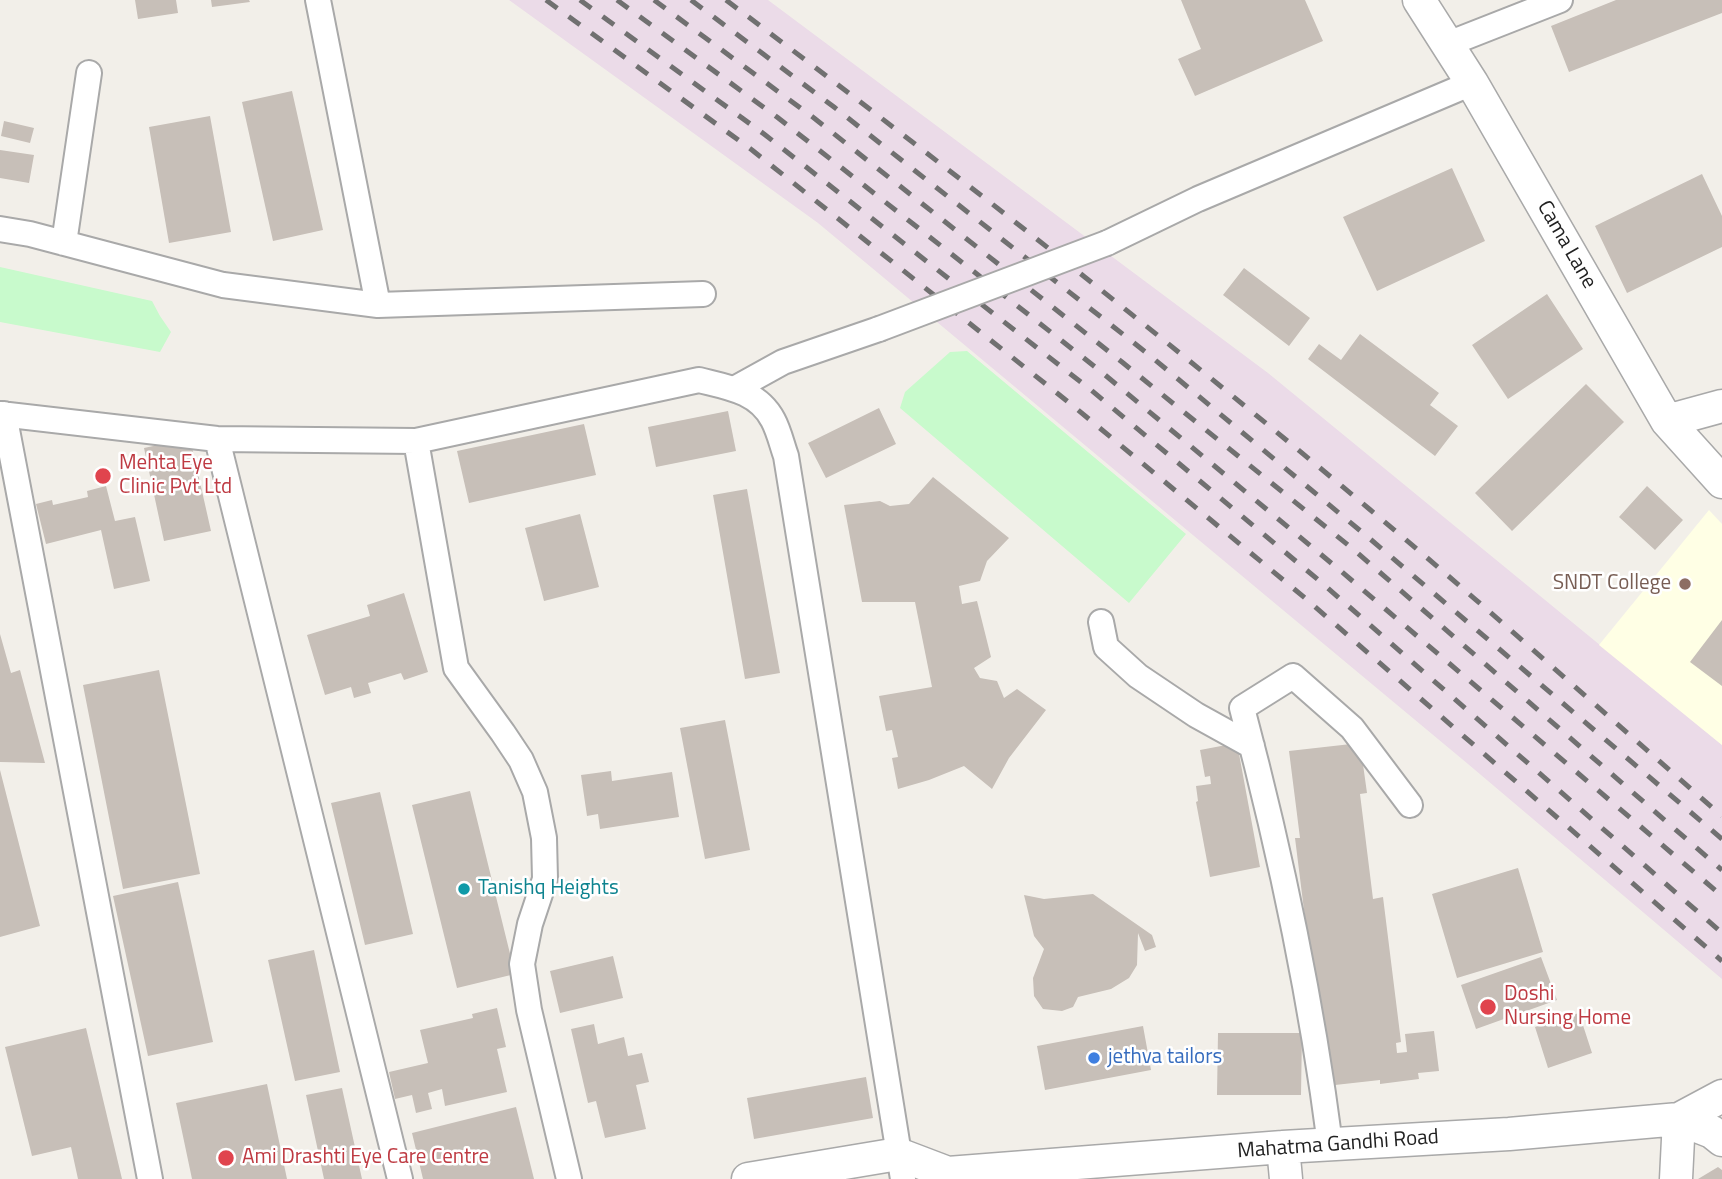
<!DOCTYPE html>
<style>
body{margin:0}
canvas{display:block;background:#f2efe9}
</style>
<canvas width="1722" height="1179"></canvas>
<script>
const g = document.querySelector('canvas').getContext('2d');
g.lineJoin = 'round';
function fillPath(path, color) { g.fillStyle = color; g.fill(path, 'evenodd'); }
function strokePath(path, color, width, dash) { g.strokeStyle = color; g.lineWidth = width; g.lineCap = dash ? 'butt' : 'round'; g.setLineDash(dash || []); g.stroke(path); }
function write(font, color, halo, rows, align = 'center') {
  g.font = font + ' "Titillium Web",sans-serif'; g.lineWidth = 5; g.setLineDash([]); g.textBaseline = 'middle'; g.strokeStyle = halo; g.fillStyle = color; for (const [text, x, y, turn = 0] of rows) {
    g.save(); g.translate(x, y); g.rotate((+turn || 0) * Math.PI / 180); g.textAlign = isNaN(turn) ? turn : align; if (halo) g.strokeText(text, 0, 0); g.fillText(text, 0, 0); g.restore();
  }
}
fillPath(new Path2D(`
 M509,0H768L1268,373L1722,745V979L1468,764L818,223Z`), '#ebdbe8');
fillPath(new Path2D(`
 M1709,510L1722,524V745L1599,645Z`), '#ffffe5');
fillPath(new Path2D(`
 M0,267L152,301L160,316L171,332L160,352L0,322Z
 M967,351L1186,534L1129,603L900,408L905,392L950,352Z`), '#c8facc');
fillPath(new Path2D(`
 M135,0H176L178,13L138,19Z
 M211,0H249L250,2L212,7Z
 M1181,0H1305L1323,41L1195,96L1178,59L1201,49Z
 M1616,0H1722V13L1569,72L1551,26Z
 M292,91L323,230L273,241L242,102Z
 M210,116L231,232L169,243L149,127Z
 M4,121L34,128L30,143L1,136Z
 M0,150L34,155L29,183L0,178Z
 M1452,168L1485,241L1377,291L1343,217Z
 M1702,174L1722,216V247L1627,293L1595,226Z
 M1244,268L1310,318L1289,346L1223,295Z
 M1547,294L1583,349L1508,399L1472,345Z
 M1360,334L1439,393L1430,405L1458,426L1435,456L1308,359L1319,344L1341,360Z
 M1586,384L1624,422L1512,531L1475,493Z
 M879,408L896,444L826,478L808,443Z
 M728,411L736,451L656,467L648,427Z
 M584,424L596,475L469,503L457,451Z
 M190,438L211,531L164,541L144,448Z
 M933,477L1009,538L987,561L980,581L959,586L962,604L977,601L991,657L974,668L980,678L997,681L1004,698L1017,689L1046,710L1009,758L992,789L964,766L929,780L898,789L892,758L898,757L892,730L886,731L879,696L932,687L915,602H862L844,505L880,501L890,506L909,504Z
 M106,486L115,521L135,517L150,581L114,589L101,530L46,544L36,504L52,500L53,505L88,497L87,491Z
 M1647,486L1683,520L1655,550L1619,517Z
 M747,489L780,673L745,679L713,495Z
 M580,514L599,587L544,601L525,528Z
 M404,593L428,672L404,680L401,673L368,683L371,693L354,698L351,687L325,695L307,635L370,616L367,605Z
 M1722,620V686L1690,662Z
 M0,634L11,673L20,670L45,763L0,762Z
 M159,670L200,874L123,889L83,685Z
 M725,720L750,850L705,859L680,728Z
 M1237,743L1260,867L1210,877L1196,802L1198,801L1196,786L1211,784L1210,776L1205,777L1200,750Z
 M1360,743L1367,793L1360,794L1373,899L1383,897L1401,1042L1396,1043L1397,1053L1407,1052L1405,1034L1434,1031L1439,1071L1418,1073L1419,1079L1380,1084V1080L1326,1086L1295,838H1300L1289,751Z
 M0,770L40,926L0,937Z
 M611,771L612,781L672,772L679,817L600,829L598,814L587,816L581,775Z
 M470,791L515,974L457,988L412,805Z
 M380,792L413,934L365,945L331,803Z
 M1518,868L1543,952L1457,978L1432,894Z
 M178,882L213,1042L148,1056L113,896Z
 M1093,894L1152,935L1156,947L1145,951L1138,933L1137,965L1129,978L1111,989L1078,997L1073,1007L1062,1011L1043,1009L1034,996L1033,978L1044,949L1034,936L1024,895L1044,899Z
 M314,950L340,1072L295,1081L268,960Z
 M613,956L623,998L560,1013L550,971Z
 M1541,957L1557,1000L1476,1029L1461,985Z
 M497,1008L506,1047L497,1049L507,1092L445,1106L442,1089L428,1093L432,1109L416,1113L412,1095L395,1099L389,1072L428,1063L420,1030L473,1018L472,1014Z
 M1579,1013L1592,1053L1548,1068L1535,1027Z
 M594,1024L598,1044L624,1037L628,1056L642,1053L649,1082L636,1085L646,1129L605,1138L596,1101L588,1103L571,1029Z
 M1143,1026L1151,1070L1045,1090L1037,1046Z
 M86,1028L122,1179H78L71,1147L32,1156L5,1047Z
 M1218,1033H1302L1301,1095H1217Z
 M866,1077L873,1118L754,1139L747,1098Z
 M267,1084L287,1179H192L176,1103Z
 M342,1088L362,1179H324L306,1095Z
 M516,1107L534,1179H423L412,1133Z
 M1718,1167L1722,1170V1179H1698Z`), '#c7bfb8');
const minor = new Path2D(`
 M318,0L378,305
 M1448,44L1560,0
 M0,229L30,234L223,285L378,305L703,294
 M64,243L89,73
 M1107,243L1198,199L1472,83
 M736,388L783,362L879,329
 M0,414L217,439L416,441L699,380C727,387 758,391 773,420C779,431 782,445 786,456L903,1179
 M4,414L150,1179
 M217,439L400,1179
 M416,441L456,668L503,733L521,760L535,792L544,838L545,879L530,924L522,964L529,1010L569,1179
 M1101,622L1106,647L1138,676L1196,715L1252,746
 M1330,1144C1311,997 1280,851 1242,708L1293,676L1352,728L1410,805`);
const tertiary = new Path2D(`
 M1419,0L1472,83L1667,421L1722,482
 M1667,421L1722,406
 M1679,1119L1712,1132L1722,1140
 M1283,1147L1286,1179
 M748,1179L898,1154L948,1173L1283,1147L1509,1134L1679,1119L1722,1096
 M1676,1179L1679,1119`);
strokePath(minor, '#a9a9a9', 28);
strokePath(tertiary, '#a9a9a9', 35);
strokePath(minor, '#fff', 24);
strokePath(tertiary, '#fff', 32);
strokePath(new Path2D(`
 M546,0L752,150L1072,405L1305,598L1722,961
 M580,0L764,134L1091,390L1322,583L1722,933
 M617,0L777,117L1099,370L1342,572L1722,896
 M654,0L814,118L1122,362L1353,549L1722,870
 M691,0L834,107L1148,354L1369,538L1722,839
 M726,0C948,167 1167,339 1380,518C1496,615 1608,717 1722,816`), '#707070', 5, [14, 14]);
const minorBridge = new Path2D(`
 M879,329L1107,243`);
strokePath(minorBridge, '#a9a9a9', 28, []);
strokePath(minorBridge, '#fff', 24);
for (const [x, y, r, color] of [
 [103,476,9,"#e0444e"],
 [1685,584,7,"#8d6e63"],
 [464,889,7,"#0f9aa8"],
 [1488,1007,9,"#e0444e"],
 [1094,1058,7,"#3f7fe0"],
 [226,1158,9,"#e0444e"]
]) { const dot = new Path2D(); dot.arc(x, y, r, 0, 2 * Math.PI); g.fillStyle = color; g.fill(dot); strokePath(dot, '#fff', 2.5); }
write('21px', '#222', '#fff', [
 ["Cama Lane",1566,245,60],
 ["Mahatma Gandhi Road",1338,1145,-4]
]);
write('21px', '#be3a42', '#fff', [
 ["Mehta Eye",119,464],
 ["Clinic Pvt Ltd",119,488],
 ["Doshi",1504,995],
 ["Nursing Home",1504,1019],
 ["Ami Drashti Eye Care Centre",242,1158]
], 'left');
write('21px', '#785e54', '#fff', [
 ["SNDT College",1671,584]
], 'right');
write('21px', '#0d838f', '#fff', [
 ["Tanishq Heights",478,889]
], 'left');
write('21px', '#366cbe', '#fff', [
 ["jethva tailors",1108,1058]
], 'left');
</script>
